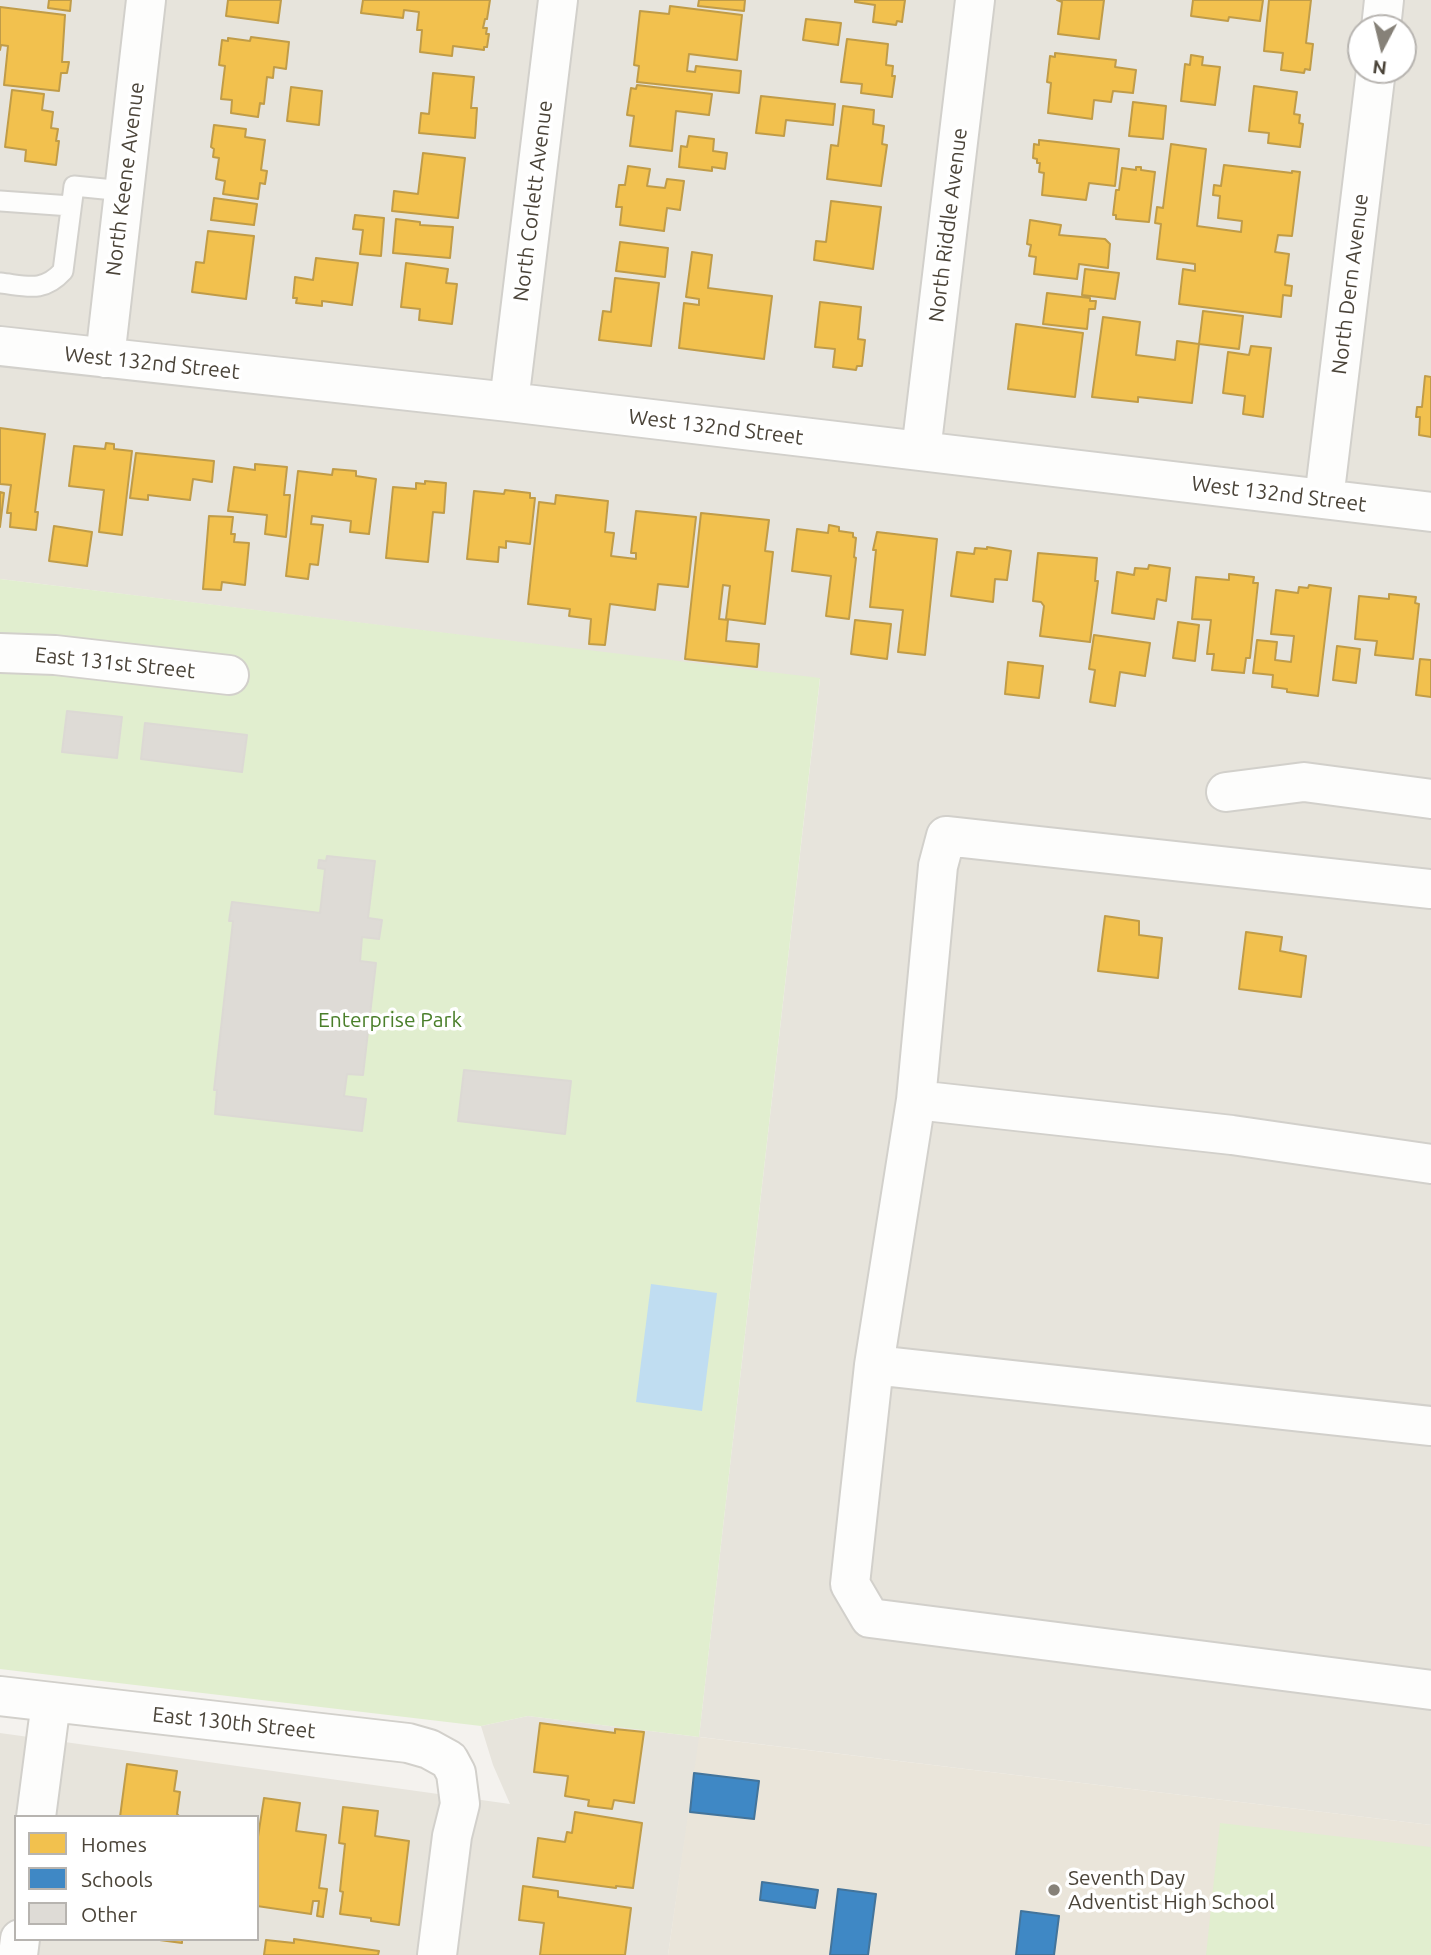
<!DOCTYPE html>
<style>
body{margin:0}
#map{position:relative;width:1431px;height:1955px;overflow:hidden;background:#f4f2ee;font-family:Ubuntu,sans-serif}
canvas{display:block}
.legend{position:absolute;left:14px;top:1815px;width:245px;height:126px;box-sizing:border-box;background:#fff;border:2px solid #b7b4b0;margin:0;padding:9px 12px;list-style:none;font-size:21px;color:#4b4439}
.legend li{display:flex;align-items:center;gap:14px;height:35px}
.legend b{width:35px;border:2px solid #b7b4b0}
.north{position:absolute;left:1347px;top:14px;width:70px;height:70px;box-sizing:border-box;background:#fff;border:2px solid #b7b4b0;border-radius:50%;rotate:187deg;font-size:19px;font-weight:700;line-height:28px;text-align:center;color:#4b4439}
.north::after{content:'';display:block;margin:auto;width:24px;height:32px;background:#868178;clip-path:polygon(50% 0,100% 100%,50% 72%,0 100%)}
</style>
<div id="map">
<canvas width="1431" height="1955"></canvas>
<ul class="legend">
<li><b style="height:19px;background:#f2c14e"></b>Homes</li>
<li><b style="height:19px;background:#3f88c5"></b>Schools</li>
<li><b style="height:19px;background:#dedbd6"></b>Other</li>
</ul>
<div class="north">N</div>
</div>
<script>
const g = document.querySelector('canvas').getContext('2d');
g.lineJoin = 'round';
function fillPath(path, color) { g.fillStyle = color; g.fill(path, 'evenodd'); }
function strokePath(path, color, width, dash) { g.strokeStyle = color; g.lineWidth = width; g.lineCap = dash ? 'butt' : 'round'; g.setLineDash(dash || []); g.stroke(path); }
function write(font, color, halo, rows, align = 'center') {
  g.font = font + ' Ubuntu,sans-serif'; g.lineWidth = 7; g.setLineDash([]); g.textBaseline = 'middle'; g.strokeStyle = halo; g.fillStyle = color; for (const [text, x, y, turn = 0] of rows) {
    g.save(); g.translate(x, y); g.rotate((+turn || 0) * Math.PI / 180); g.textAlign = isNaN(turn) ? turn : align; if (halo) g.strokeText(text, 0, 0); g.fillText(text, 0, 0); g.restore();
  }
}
fillPath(new Path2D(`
 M0,0H1431V1825L700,1737L668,1955H0V1733L510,1804L493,1765L481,1726L528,1716L699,1737L820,679L0,579ZM1361,28H1403V70H1361ZM16,1817H257V1939H16Z`), '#e7e4dc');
fillPath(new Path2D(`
 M699,1737L1431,1825V1955H668Z`), '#eae5da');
fillPath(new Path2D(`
 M0,579L820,678L699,1737L528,1716L481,1726L0,1669Z
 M1220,1823L1431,1847V1955H1206Z`), '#e1eecf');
fillPath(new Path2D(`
 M651,1284L717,1293L702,1411L636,1402Z`), '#c0ddf1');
const homes = new Path2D(`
 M49,0H71L70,11L48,8Z
 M228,0H281L278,23L226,16Z
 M363,0H490L487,19H485L483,28H487L486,34H489L487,47H484V50L453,46L452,56L420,52L422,30H417L419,12L404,10L403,18L361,13Z
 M699,0H745L744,11L698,6Z
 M855,0H905L902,22L897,21L896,25L873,22L875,5L855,2Z
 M1057,0H1104L1099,39L1058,34L1062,2Z
 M1193,0H1263L1260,21L1229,17L1228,21L1191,16Z
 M1269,0H1311L1306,43L1313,44L1310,70L1305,69L1304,73L1281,70L1283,53L1264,51Z
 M670,6L742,15L737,60L689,54L687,71L695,72L696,66L741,71L739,93L637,82L639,66L634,65L640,11L669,14Z
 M0,7L65,15L62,62H69L67,73H61L59,91L4,85L8,46L1,45L0,50Z
 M806,19L841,23L838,45L803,40Z
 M251,37L289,42L286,69L274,67L273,78L267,77L264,104L260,103L258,117L231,113L232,100L221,99L225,66L219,65L222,40L228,41V38L250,41Z
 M847,39L888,44L886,65L893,66L892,76H895L892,97L861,93L862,84L841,82Z
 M1055,53L1116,60L1115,67L1136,70L1133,93L1113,91L1111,102L1094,100L1092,119L1048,113L1051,83L1047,82L1050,56L1055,57Z
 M1191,55L1203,57L1202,65L1220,67L1215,105L1181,101L1185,64L1190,65Z
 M433,73L474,77L471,108H477L475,138L419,133L421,113L429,114Z
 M637,85L712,94L709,115L676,111L672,151L630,146L634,116L627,115L631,88L636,89Z
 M1254,86L1297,92L1294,114L1300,115L1299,123L1303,124L1300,147L1268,143L1269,133L1249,131Z
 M291,87L322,91L319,125L287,121Z
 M12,90L44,94L42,110L53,112L51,128L58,129L56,141H59L56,165L25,161L26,150L5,147Z
 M761,96L835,104L833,125L786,120L784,136L756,133Z
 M1133,102L1166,106L1163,139L1129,136Z
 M843,106L874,110L873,124L884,126L882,144L887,145L881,186L827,179L831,145L838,146Z
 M214,125L246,129L245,137L265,140L261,170L267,171L265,184L260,183L258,199L223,194L225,181L216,179L219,158L213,157L214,149L211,147Z
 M689,136L714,139L713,151L727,153L725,169L712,167V171L679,167L681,146L687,147Z
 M1039,140L1119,149L1115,186L1089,183L1086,200L1042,195L1044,173L1039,172L1040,163H1037V159L1033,158L1034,144L1039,145Z
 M1171,144L1206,149L1197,226L1241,232L1242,221L1218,218L1220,196L1213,195L1214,185L1221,186L1224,165L1292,173V171L1300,172L1292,236L1278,235L1275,252L1289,254L1285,285L1292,286L1291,296L1283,295L1281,317L1179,304L1183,269L1195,271V264L1157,259L1161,224L1155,223L1157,207L1163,208Z
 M423,153L465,158L458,218L392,211L394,191L418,194Z
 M628,166L650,169L647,186L665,188L667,179L684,181L680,210L667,208L664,231L620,225L622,207H616L619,185H625Z
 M1136,167H1141V170L1155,172L1149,222L1116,219V215H1113L1116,190H1119L1122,168L1136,170Z
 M214,198L257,204L254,225L211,220Z
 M831,201L881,207L873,269L814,260L816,241L826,242Z
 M355,215L384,218L381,256L360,254L363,230L353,229Z
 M396,219L420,222V225L453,227L450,258L393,253Z
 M1030,220L1061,225L1059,235L1105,239L1110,244L1108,268L1079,264L1077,279L1034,274L1036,257L1029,256L1031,245L1027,244Z
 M208,231L254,236L246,299L192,292L196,262L204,263Z
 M620,242L668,248L665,277L616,271Z
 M692,252L712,255L708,288L772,296L764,359L679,348L684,303L699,305V299L686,297Z
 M316,258L358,263L352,305L322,301V306L296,303L297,298H293L295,277L313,280Z
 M406,263L448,269L446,283L457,284L452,324L419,320L420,309L401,307Z
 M1085,269L1119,273L1115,299L1082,295Z
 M615,278L659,283L651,346L599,340L603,311L611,312Z
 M1047,293L1090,298V301H1096L1095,309H1089L1087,329L1043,324Z
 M820,302L861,307L858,339L865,340L862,366H857L856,370L833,367L835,349L815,347Z
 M1203,311L1243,316L1239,349L1199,344Z
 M1103,317L1140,322L1136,355L1175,360L1177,341L1199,344L1192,403L1138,397V402L1092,397Z
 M1016,324L1083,333L1075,397L1008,389Z
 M1251,346L1271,348L1263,417L1243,414L1245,396L1223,393L1228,352L1249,355Z
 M1425,376L1431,377V437L1419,435L1420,417H1416L1417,407H1422Z
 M0,428L45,434L35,512H38L36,530L10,527L11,513H7L11,485L0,484Z
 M106,443L114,444V449L132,451L122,535L99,532L104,490L69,486L74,446L105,449Z
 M136,453L214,461L212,482L193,479L190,500L148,495V500L130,498Z
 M255,464L287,467L284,495H290L286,537L265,534L267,515L228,511L234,467L255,470Z
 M333,469L356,471V476L376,479L369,534L350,532L351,521L312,516L311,524L323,525L318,565L310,564L308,579L286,576L298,471L332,475Z
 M425,481L446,483L444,513L433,512L428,562L386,558L393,487L416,489V483L425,484Z
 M505,490L530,493V498H535L530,544L506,541V548L499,547L498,562L467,559L474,491L504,494Z
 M0,492L4,493L0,527Z
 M556,495L608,501L605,532L614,533L611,556L636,559V553H631L636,511L696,517L688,587L658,584L655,610L610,604L605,645L589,644L591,619L569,616L570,609L528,604L539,502L555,504Z
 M701,513L769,520L765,551L773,552L765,624L726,619L730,586L723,585L719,619L728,620L726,641L759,644L757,667L685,659Z
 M209,516L233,517L231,534H235L234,542L249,543L245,585L222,582L221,590L203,589Z
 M829,525L839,527V531L853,533V537L856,538L854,557L856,558L849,619L826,616L831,576L792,571L797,529L828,533Z
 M54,526L92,532L87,566L49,561Z
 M877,532L937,539L925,655L898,652L903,610L870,607L876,550H873Z
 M987,547L1011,551L1007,580L995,579L993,602L951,596L957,552L974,554L975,548L987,549Z
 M1038,553L1097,558L1095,581H1098L1090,642L1040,636L1044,606L1041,602L1033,601Z
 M1149,565L1170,568L1166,601L1157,599L1154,619L1112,613L1117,572L1134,575L1135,568L1148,569Z
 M1229,574L1254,577L1253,583H1258L1250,658H1246L1244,673L1212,670L1214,654H1207L1211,620L1192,619L1196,577L1229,580Z
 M1309,585L1331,588L1318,696L1287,692V689L1272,687L1273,675L1253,673L1257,640L1277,642L1275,660L1291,662L1294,636L1271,634L1276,590L1298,593L1299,587L1308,588Z
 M1389,594L1416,597L1415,603L1419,604L1413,659L1375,655L1377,641L1355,639L1359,596L1389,599Z
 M855,620L891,624L887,659L851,654Z
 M1178,622L1199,625L1195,661L1173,658Z
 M1094,635L1150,643L1145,676L1120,672L1115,706L1090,702L1095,670L1089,669Z
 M1337,646L1360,649L1356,683L1333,680Z
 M1420,659L1431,660V697L1416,695Z
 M1008,662L1043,666L1039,698L1005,694Z
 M1105,916L1139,921V935L1162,938L1158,978L1098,971Z
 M1246,932L1282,937L1280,951L1306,956L1301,997L1239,989Z
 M540,1723L615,1733V1729L644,1732L634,1803L614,1800L612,1809L588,1806L589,1800L565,1796L568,1776L534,1772Z
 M127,1764L177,1771L174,1791L180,1792L177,1814L180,1817H120Z
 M264,1798L300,1803L296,1831L326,1835L319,1888L327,1889L323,1917L317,1916L319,1901H313L311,1914L257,1906V1843Z
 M343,1807L378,1811L375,1836L409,1841L399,1925L371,1921V1918L340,1914L343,1892L340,1891L345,1844L339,1843Z
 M575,1812L642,1823L633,1888L616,1886V1888L533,1877L538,1838L565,1842L567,1832L572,1833Z
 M523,1886L558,1891V1897L631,1908L625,1955H540L544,1923L519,1920Z
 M152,1939H182V1943Z
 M294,1939L379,1951L378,1955H264L266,1940L294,1943Z`);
fillPath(homes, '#f2c14e');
strokePath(homes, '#c09c48', 2);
const schools = new Path2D(`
 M694,1773L759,1781L754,1819L690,1812Z
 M762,1882L818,1890L815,1908L760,1900Z
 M838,1889L876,1894L868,1955H830Z
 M1021,1911L1059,1916L1054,1955H1016Z`);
fillPath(schools, '#3f88c5');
strokePath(schools, '#43749b', 2);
const building = new Path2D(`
 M67,711L122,717L117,758L62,752Z
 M145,723L247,735L242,772L141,759Z
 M327,856L375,861L368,918L382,920L379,939L362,937L360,961L376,963L363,1075L347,1074L344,1096L366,1099L362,1131L215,1114L217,1090H214L233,921H229L232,902L320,913L325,869L318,868L319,860L326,861Z
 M464,1070L571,1081L565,1134L458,1121Z`);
fillPath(building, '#dedbd6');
strokePath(building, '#dcd9d4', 2);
const lane = new Path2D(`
 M0,201L71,206
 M0,283C27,286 43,293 63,271L74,186L124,191`);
const street = new Path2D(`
 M1381,28L1384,0
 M0,346L509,402L1431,512
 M105,358L146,0
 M509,402L558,0
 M921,451L975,0
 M1324,499L1376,70
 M0,653L55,655L229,675
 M1226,792L1304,782L1431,799
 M1431,889L946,836L938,866L916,1100L1232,1135L1431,1164
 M916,1100L874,1365L850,1584L870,1618L1431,1690
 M874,1365L1431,1426
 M0,1696L408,1743L429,1749L449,1760L456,1773L460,1804L452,1836L437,1955
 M36,1817L51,1702
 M18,1955L20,1939`);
strokePath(lane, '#d2d0cb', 23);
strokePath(street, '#d2d0cb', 42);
strokePath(lane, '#fdfdfc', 19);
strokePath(street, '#fdfdfc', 38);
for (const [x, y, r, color] of [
 [1054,1890,7,"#868178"]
]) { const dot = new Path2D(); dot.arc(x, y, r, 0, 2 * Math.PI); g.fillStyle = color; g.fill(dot); strokePath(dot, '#fff', 2.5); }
write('21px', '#4b4439', '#fff', [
 ["North Keene Avenue",125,179,-83],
 ["North Corlett Avenue",533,201,-83],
 ["North Riddle Avenue",948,225,-83],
 ["North Dern Avenue",1350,284,-83],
 ["West 132nd Street",152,363,6],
 ["West 132nd Street",716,427,7],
 ["West 132nd Street",1279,494,7],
 ["East 131st Street",115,663,6],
 ["East 130th Street",234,1723,6]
]);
write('21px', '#4a7f2a', '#fff', [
 ["Enterprise Park",390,1020]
]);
write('21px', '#4b4439', '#fff', [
 ["Seventh Day",1068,1878],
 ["Adventist High School",1068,1902]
], 'left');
</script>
